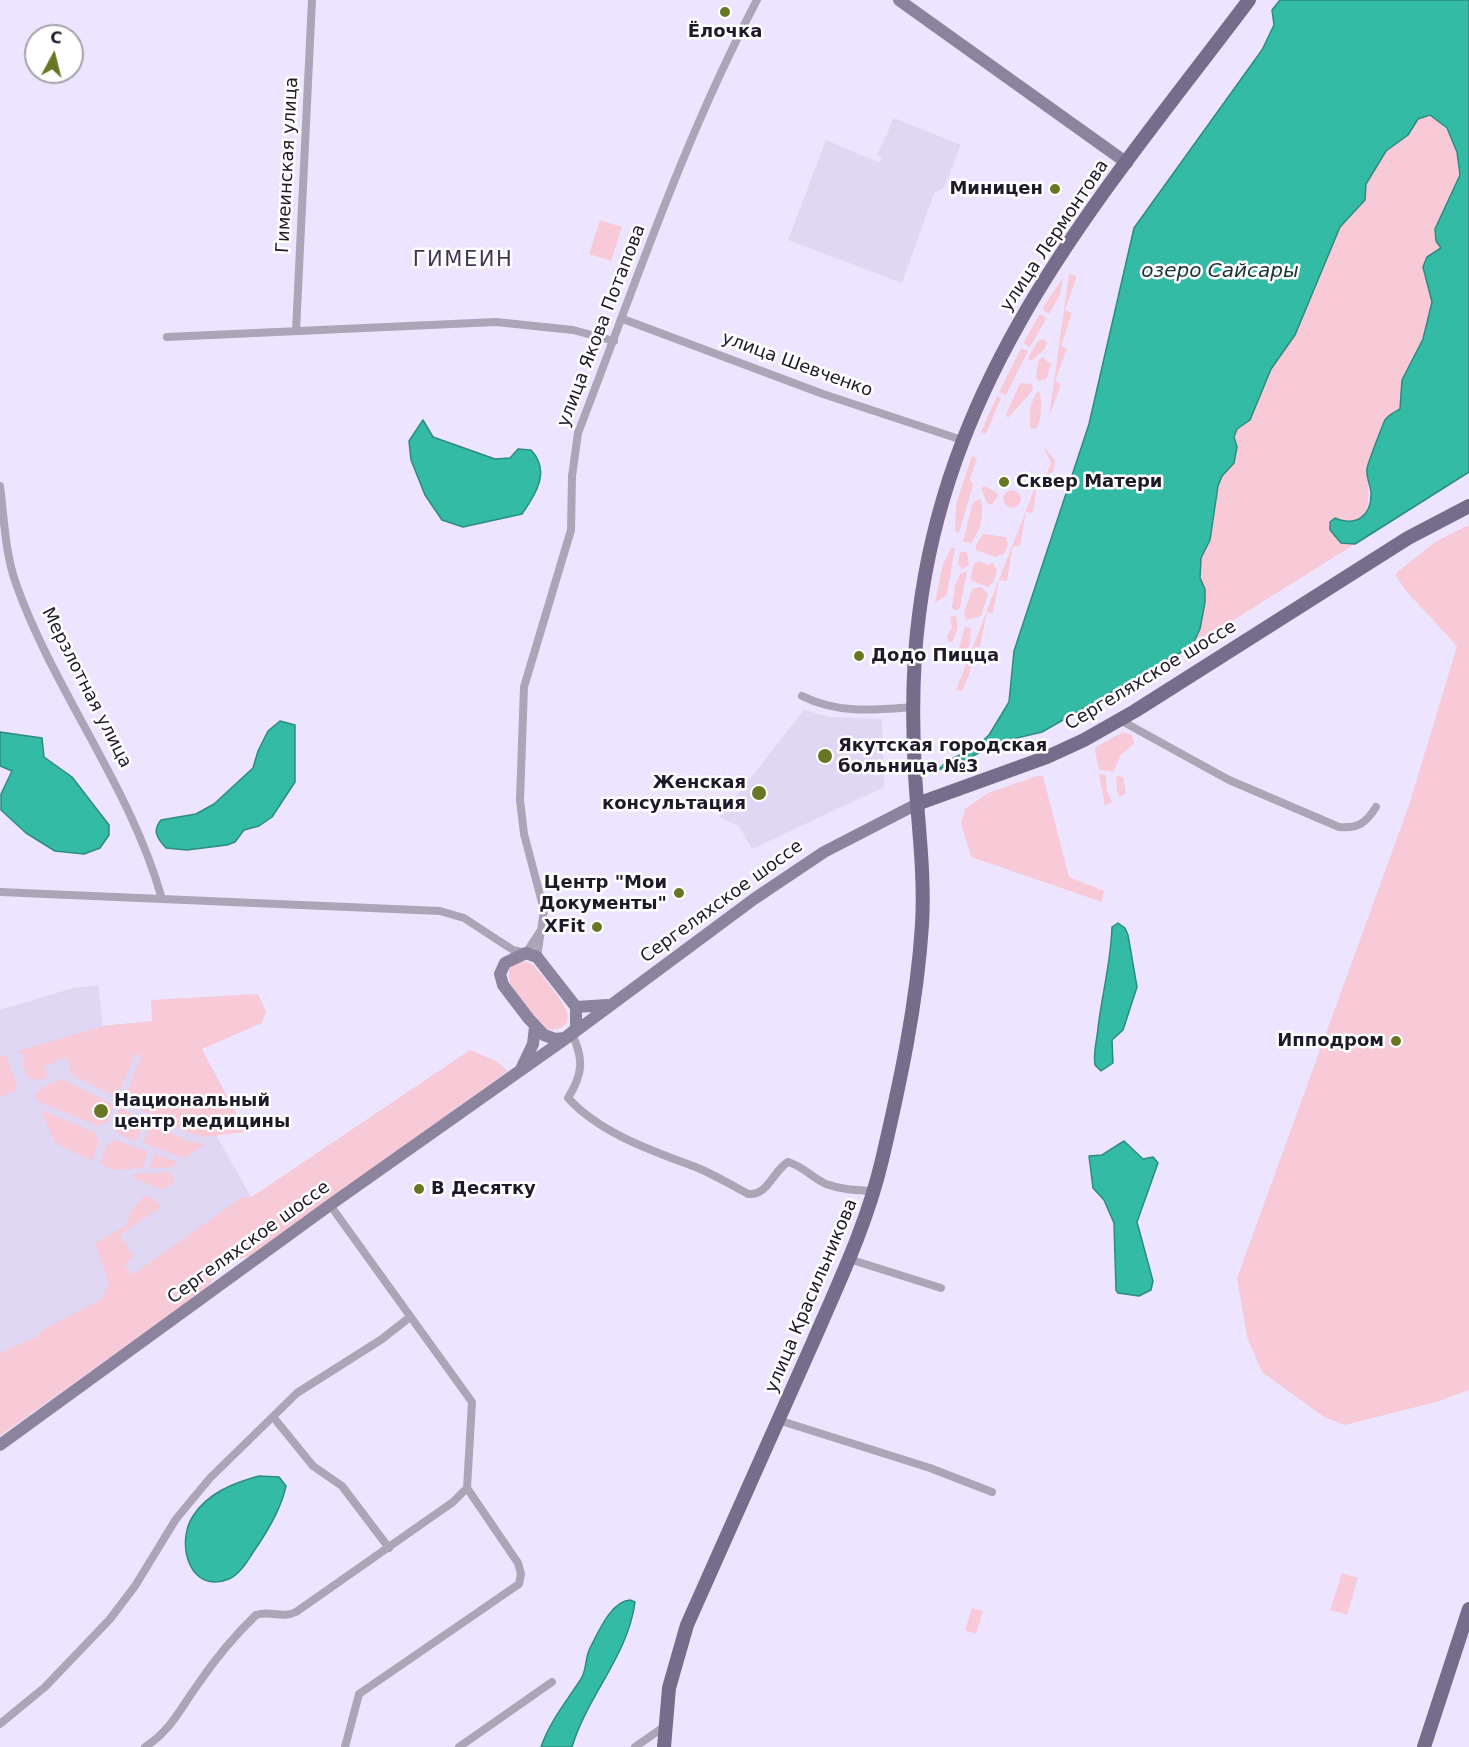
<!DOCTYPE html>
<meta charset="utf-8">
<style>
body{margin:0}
#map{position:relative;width:1469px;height:1747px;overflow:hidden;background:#ede5ff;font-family:"DejaVu Sans",sans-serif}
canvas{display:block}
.north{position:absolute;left:24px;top:24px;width:60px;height:60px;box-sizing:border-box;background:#fff;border:2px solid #a5a3a9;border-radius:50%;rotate:7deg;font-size:16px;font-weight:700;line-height:24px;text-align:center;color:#1f1a29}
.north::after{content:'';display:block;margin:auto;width:21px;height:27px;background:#677724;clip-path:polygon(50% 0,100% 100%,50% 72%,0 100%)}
</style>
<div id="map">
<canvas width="1469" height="1747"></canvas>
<div class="north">С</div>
</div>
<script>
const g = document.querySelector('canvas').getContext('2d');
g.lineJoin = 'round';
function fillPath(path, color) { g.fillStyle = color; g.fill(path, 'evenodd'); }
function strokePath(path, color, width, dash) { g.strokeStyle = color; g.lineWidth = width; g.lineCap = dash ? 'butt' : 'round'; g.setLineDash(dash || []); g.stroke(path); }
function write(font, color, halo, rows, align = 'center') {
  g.font = font + ' "DejaVu Sans",sans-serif'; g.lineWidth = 5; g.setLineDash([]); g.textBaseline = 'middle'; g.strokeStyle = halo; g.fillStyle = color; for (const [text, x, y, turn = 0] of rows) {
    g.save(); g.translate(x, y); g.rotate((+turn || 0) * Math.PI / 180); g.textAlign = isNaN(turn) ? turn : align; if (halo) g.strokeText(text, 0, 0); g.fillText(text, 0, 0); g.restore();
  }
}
fillPath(new Path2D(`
 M894,118L961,145L944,188L934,193L902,283L788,240L826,140L880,163L882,157L877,155Z
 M804,710L830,717L882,719L884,787L752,849L739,826L720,817Z
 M98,985L103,1026L152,1021L251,1197L0,1377V1010L73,988Z`), '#dfd7f4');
fillPath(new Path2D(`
 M1431,115C1448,128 1463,151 1460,175C1458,189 1441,215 1435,229L1441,248L1427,257L1423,267L1432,302L1423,339L1402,380L1400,409C1379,423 1385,432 1375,452C1374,454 1371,457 1370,460C1363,481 1383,538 1335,518L1341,543L1355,544L1192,646L1200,629L1205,589L1200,578L1201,558L1210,540L1218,486L1222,476L1234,463L1237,447L1234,437L1237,429L1250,420L1271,369L1295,335L1340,227L1365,200L1366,185L1386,151L1408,135L1418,119Z
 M600,220L622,227L611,261L589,254Z
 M1069,274L1077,276L1065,310L1072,313L1061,346L1067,349L1055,381L1061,384L1049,417Z
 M1063,277L1060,295L1049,314L1042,309Z
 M1040,314L1047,318L1030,347L1023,343Z
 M1044,339L1047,343L1044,350L1031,361L1028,358L1038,341Z
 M1021,348L1028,351L1006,395L999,392Z
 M1043,357L1051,365L1046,379L1038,381L1036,377L1038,361Z
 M1020,383L1032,384L1033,390L1008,418L1006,415Z
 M1040,392C1042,403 1042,420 1036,429L1030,428V408L1036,393Z
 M997,396L1001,398L986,434L981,432Z
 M1043,446L1055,460L1054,470L1044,480L1051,463Z
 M972,456L977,458L970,479L973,485L959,533L955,531L956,504Z
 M1041,476V481L1037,482L1033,513L1026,512L1020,546H1013L1007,581L999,580L993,613L987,612L980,647H975L969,675L962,691L956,690L1039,477Z
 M985,486L997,493L998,496L992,505L987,503L981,488Z
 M1003 499a9 9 0 1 1 18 0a9 9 0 1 1-18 0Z
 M981,499C984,517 981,529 971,543L963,542L972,505L975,501Z
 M1469,525V1390L1436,1402L1345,1425L1324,1417L1262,1372L1247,1337L1237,1278L1409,805L1457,646L1405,590L1395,574L1435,542Z
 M983,534L1006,537L1008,545L1004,554L995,557L976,550V545Z
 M951,548H955L947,595L935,603L942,567Z
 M960,552H967L969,565L962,569L958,564Z
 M979,561L987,565L993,563L997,570L994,581L988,587L970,580L974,564Z
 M967,571L960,608L956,611L952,608L955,585L960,574Z
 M981,587L988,594L981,616L966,620L964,613L972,589Z
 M955,615C960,625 957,632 952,642H948L947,636L952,627L950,617Z
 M965,627L971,628L970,644L964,654L959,648Z
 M1123,732L1132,735L1134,744L1121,755L1113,772L1099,770L1095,751L1096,747Z
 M1099,774L1106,775L1107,791L1112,802L1105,806Z
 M1037,776H1043L1069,877L1104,891L1102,902L971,857L961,824L965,809L988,793Z
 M1116,776L1123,777L1126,793L1120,797L1117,791Z
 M520,961C525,961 529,962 533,965C540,972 564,1003 567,1012C572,1029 552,1033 541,1027L509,982V968Z
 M258,994L266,1011L262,1023L202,1049L246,1132L205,1137L189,1133L124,1101L141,1057L139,1053L135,1055L116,1097L72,1075L66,1057L44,1067L48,1077L40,1080L28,1078L22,1063L25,1061L24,1056L18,1051L103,1026L152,1021L151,1000Z
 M470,1050L496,1061L508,1071L250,1256C229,1262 220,1267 209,1286L0,1436V1353L38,1336L41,1331L101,1299L109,1283L95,1243L127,1225L131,1211L144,1196L153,1198L161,1207L120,1235L133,1256L125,1266L132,1275L241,1198L253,1196Z
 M0,1055L6,1056L17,1086L15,1091L0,1097Z
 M62,1079L114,1105L107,1122L98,1126L37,1101L35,1096L41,1088Z
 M120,1108L145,1120L136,1141L118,1134L113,1125Z
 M41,1110L96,1133L99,1141L92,1161L55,1143Z
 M151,1123L187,1141L205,1144L184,1158L143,1143Z
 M116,1140L148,1152L142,1168L114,1170L100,1164L107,1144Z
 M155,1154L178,1162L170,1168H149Z
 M169,1172L175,1182L163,1190L132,1177L134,1174Z
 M1342,1573L1358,1578L1347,1615L1330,1610Z
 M972,1608L983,1611L976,1634L965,1630Z`), '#f8cad7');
const water = new Path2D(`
 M1280,0H1469V472L1355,544L1341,543L1330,530V522L1335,518C1356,527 1372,516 1371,492C1370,484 1366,477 1367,469C1367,465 1383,424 1385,420C1388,415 1395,412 1400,409L1402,380L1423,339L1432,302L1423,267L1427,257L1441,248L1436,241L1435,229L1460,175L1457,152L1447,128L1430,115L1418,119L1408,135L1386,151L1366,184L1365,200L1340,227L1295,335L1271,369L1250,420L1237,429L1234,437L1237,447L1234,463L1222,476L1218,486L1210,540L1201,558L1200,578L1205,589V602L1200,629L1192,646L1042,732L1000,742L967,759L938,770L946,762L977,746L989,735L1009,702L1014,651L1089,424L1134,228L1262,50L1274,25L1272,10Z
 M423,420L433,437L495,459L510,458L518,449L531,450C551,471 536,494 522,514L463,527L442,520L425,495L411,460L409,441Z
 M280,721L295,725V782L272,817L259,826L244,830L235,842L227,845L187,850L166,848C157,838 152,831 161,820L196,814L214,804L253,768L258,751L268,731Z
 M0,732L42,738L44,757L72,777L109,825V835L100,848L84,854L55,851L26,833L1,810V794L12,771L0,766Z
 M1118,923L1125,928L1128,935L1137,987L1123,1030L1112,1040L1113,1063L1101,1071L1095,1065C1093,1052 1097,1041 1098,1028C1102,994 1111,962 1112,927Z
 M1124,1141L1143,1159L1153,1157L1158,1163L1137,1222L1153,1281L1151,1290L1139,1296L1118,1293L1116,1290L1114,1223L1104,1200L1093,1188L1089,1156L1102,1155Z
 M259,1476L279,1477L286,1486C281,1509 269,1529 256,1548C249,1558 241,1574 229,1579C190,1595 175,1544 193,1516C208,1493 233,1483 259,1476Z
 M630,1600L635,1602C628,1656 587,1696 572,1747H541C550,1721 566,1702 581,1679C587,1670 585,1657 590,1648C598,1633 611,1601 630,1600Z`);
fillPath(water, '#34bba5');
strokePath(water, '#2e8b80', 1.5);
strokePath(new Path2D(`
 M623,319L823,394L962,440
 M296,331L312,0
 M167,337L496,322L573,330L614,341
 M0,486C4,517 5,551 15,581C54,692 130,785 162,899
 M802,696C838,714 874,710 913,707
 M1120,720L1229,780L1339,827C1358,829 1366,823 1376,807
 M0,892L440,911L464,918L513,950L526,953L541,930
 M537,957L544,910L524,834L520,800L524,687L571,530L572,476L578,433C634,288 684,138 757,0
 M572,1034C584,1059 583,1074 568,1098C601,1134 653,1151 698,1168C715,1175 731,1185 748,1194C768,1196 772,1172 788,1162C803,1166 812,1178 826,1184C842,1190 857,1190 874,1191
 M849,1259L941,1288
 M274,1418L313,1466L342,1486L389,1548
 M778,1420L930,1468L992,1492
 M0,1724L45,1687L110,1619L135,1586L176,1519L210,1478L297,1393L382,1339L410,1317
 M145,1747C170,1731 179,1711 196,1687C213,1662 235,1635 256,1615C270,1610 281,1619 296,1612L453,1502L467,1488L472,1402L330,1205
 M345,1747L359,1694L519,1584L521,1574L518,1563L467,1488
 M459,1747L552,1682
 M635,1747L665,1726`), '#aba5b7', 8);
strokePath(new Path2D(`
 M899,0L1127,163
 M526,953L537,957L576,1007V1029L565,1038L555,1039L544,1035L529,1019L503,985L500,974L505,963Z
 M576,1007L607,1005
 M522,1067L533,1044L535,1027
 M0,1445L330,1205L572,1034L754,899L824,852L917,804`), '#8c849e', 12);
strokePath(new Path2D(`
 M917,804L1047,757L1084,740L1135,711L1408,538L1469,506
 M664,1747L669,1688L687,1625C729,1530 771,1436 813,1342C839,1282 867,1224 882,1160C900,1083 917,1004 922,925C925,874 918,825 915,774C912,721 912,668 919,615C950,364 1103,194 1249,0
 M1424,1747L1469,1609`), '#766c8c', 14);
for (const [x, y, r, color] of [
 [725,12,6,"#677724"],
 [1055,189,6,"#677724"],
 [1004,482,6,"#677724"],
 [859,656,6,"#677724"],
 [825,756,8,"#677724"],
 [759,793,8,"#677724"],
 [679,893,6,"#677724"],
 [597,927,6,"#677724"],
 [1396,1041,6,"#677724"],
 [101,1111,8,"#677724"],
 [419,1189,6,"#677724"]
]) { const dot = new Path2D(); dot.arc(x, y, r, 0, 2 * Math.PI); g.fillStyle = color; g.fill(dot); strokePath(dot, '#fff', 2); }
write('bold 18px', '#1f1a29', '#fff', [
 ["Ёлочка",725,32,"center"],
 ["Миницен",1043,189],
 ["Сквер Матери",1016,482,"left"],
 ["Додо Пицца",871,656,"left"],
 ["Якутская городская",838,746,"left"],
 ["больница №3",838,767,"left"],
 ["Женская",746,783],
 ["консультация",746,804],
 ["Центр \"Мои",667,883],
 ["Документы\"",667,904],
 ["XFit",585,927],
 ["Ипподром",1384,1041],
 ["Национальный",114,1101,"left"],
 ["центр медицины",114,1122,"left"],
 ["В Десятку",431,1189,"left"]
], 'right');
write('18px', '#1f1a29', '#fff', [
 ["Гимеинская улица",288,165,-87],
 ["улица Лермонтова",1055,236,-56],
 ["улица Якова Потапова",602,326,-69],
 ["улица Шевченко",797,365,20],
 ["Сергеляхское шоссе",1151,676,-31],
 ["Мерзлотная улица",86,688,63],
 ["Сергеляхское шоссе",722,902,-36],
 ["Сергеляхское шоссе",249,1243,-36],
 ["улица Красильникова",812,1296,-67]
]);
write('italic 20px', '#1a3530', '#fff', [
 ["озеро Сайсары",1220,272]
]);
g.letterSpacing = '1.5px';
write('21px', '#403556', '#fff', [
 ["ГИМЕИН",463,261]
]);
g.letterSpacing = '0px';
</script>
